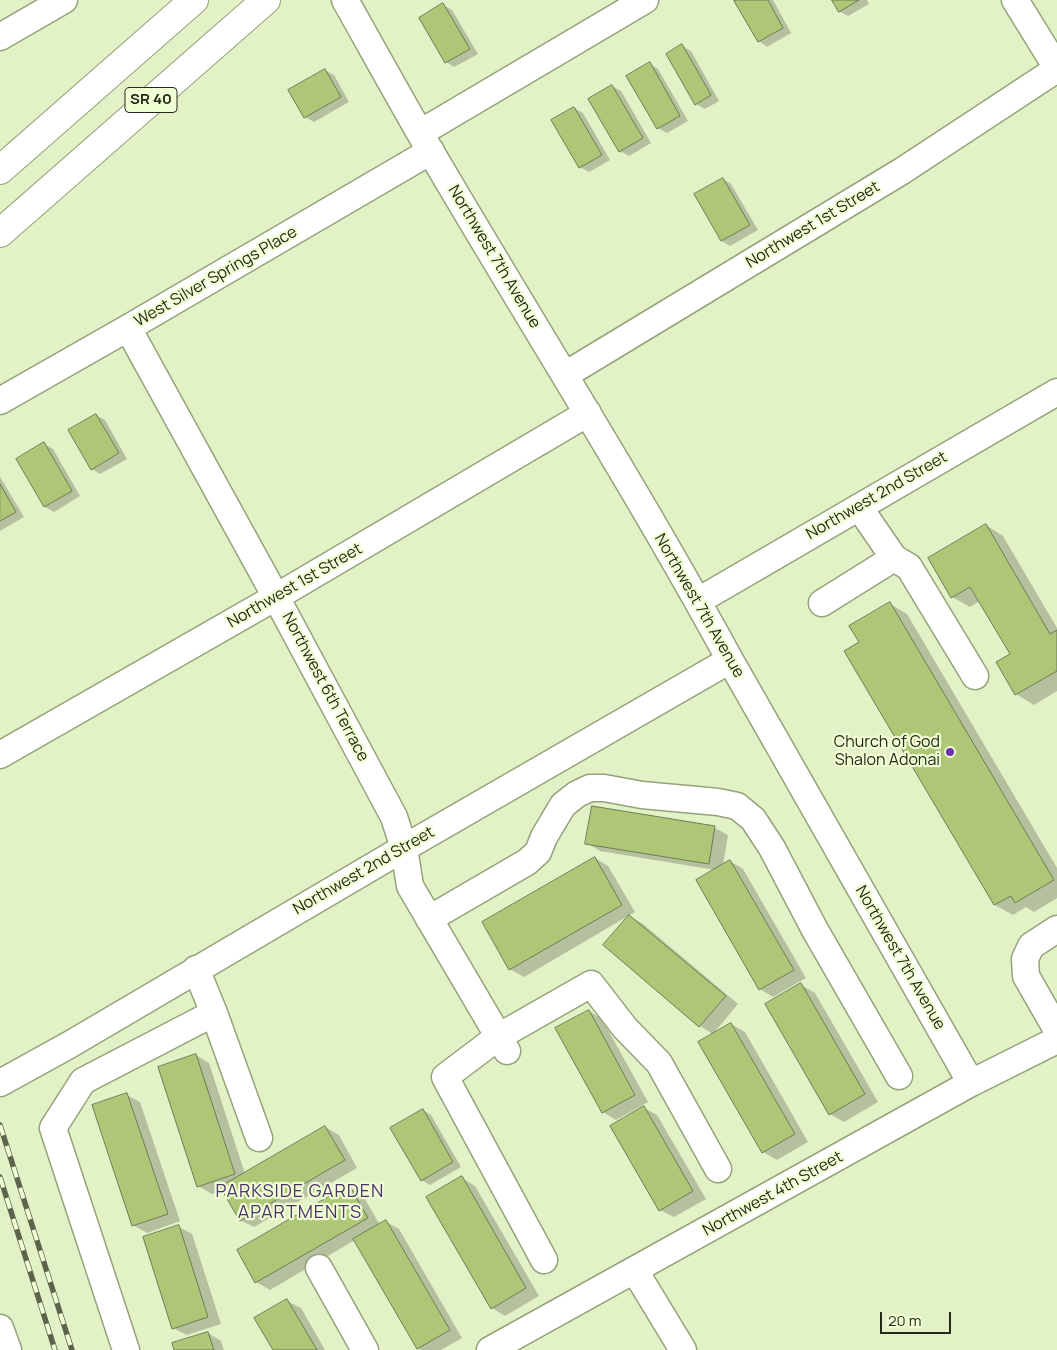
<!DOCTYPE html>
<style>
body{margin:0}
#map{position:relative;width:1057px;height:1350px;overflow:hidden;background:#e2f1c6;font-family:Manrope,sans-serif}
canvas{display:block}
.scale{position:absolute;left:880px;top:1312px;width:71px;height:22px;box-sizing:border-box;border:2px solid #242919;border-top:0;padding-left:6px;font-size:15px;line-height:18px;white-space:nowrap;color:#242919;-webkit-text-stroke:4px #effed3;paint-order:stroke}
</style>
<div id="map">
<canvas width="1057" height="1350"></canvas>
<div class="scale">20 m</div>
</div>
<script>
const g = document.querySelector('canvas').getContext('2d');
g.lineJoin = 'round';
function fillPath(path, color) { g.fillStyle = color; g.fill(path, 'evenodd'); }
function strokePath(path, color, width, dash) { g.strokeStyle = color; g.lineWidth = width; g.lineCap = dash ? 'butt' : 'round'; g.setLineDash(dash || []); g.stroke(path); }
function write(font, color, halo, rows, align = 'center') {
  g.font = font + ' Manrope,sans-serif'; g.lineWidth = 4.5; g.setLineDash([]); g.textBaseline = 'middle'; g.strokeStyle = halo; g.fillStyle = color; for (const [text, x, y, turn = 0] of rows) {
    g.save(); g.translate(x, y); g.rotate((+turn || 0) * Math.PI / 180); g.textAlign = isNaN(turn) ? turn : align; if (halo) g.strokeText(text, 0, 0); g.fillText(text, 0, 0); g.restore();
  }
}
fillPath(new Path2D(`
 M739,0H773L791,33L767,47L759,41Z
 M833,0H867L869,4L848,16L839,11Z
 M443,5L452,10L478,54L454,67L446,62Z
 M682,46L691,51L719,101L705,109L696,104Z
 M650,64L658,69L688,121L667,133L658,128Z
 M325,70L334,75L349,102L314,122L305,117Z
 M612,86L621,91L651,143L629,156L620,151Z
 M574,108L583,113L610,160L589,172L580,167Z
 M723,179L731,184L758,230L730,246L722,241Z
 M96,415L105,420L127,459L100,474L92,469Z
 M44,444L53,449L80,496L54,512L45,507L18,459Z
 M0,477L24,517L0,531Z
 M986,525L1003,536L1057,628V691L1034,705L1016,694L998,663L1011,655L980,601L970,607L952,597Z
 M890,604L907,614L1057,868V898L1034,912L1026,907L1013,915L995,905L846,652L861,643Z
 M715,828L728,835L723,865L730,861L743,869L806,978L773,997L760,989L715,870L600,851L587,843Z
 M595,858L608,866L635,912L524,977L510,969Z
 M630,916L643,924L738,1004L713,1034L700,1026L605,945Z
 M801,985L815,993L878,1102L844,1122L830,1114Z
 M589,1011L602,1019L648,1102L616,1120L603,1112Z
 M731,1024L745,1032L808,1142L777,1160L763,1152Z
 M196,1055L209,1063L245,1174L325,1127L339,1135L357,1168L254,1227L240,1220L223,1190L212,1194L198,1186Z
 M127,1095L140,1102L180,1221L147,1233L133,1225Z
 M644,1108L657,1115L706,1199L674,1217L660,1210Z
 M423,1110L431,1115L461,1167L430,1185L421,1180Z
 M462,1178L475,1186L539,1296L505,1316L492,1308Z
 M349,1187L362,1194L380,1225L386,1222L399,1229L462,1338L441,1350H421L418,1348L355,1240L270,1290L256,1282Z
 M179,1227L192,1234L221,1324L187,1335L173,1328Z
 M287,1301L301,1308L325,1350H274Z
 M208,1333L221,1341L224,1350H175Z`), '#0003');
const building = new Path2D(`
 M737,0H768L783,28L758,42L734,1Z
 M832,0H859L839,12Z
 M443,3L470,49L445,63L419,18Z
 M682,44L711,95L695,105L666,54Z
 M650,62L680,116L657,129L626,76Z
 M325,69L341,97L304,118L288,90Z
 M612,85L643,138L619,152L588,99Z
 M574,107L602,155L579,168L551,120Z
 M723,178L750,225L721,241L694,194Z
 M96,414L119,453L91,470L68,430Z
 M44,442L72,491L44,507L16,459Z
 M0,484L16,512L0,521Z
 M986,524L1050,634L1057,630V671L1015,695L996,662L1010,654L970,587L951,598L928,558Z
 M890,602L1054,880L1015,903L1011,896L994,905L844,651L859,642L849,626Z
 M592,806L715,826L709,864L585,844Z
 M595,857L622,905L509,970L482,922Z
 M730,860L794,970L759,990L696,880Z
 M629,915L726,996L699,1027L603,945Z
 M801,983L865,1094L829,1115L765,1004Z
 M589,1010L635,1095L602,1113L555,1028Z
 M731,1023L795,1134L762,1153L698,1042Z
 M196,1054L235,1174L197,1187L158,1067Z
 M127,1093L168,1214L132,1226L92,1105Z
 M644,1106L693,1191L659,1211L610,1126Z
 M423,1109L453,1162L421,1181L390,1128Z
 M325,1126L345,1160L240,1221L220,1187Z
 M462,1176L526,1288L491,1309L426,1197Z
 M349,1185L368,1218L255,1283L237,1250Z
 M386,1220L450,1330L417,1349L353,1239Z
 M179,1225L208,1317L172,1329L143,1237Z
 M287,1299L317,1350H273L254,1318Z
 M208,1332L214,1350H174L172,1343Z`);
fillPath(building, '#adc776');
strokePath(building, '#6e7b54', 1);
const minor = new Path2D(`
 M345,0C376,55 406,110 438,164C535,329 638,491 730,660L971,1083
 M1015,0L1057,68
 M0,37L64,0
 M420,133L645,0
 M128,328L276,597L394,817L404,848L410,886L507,1051
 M565,375L902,171L1057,69
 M0,401L128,328L431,151
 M859,507L894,558L909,567L975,676
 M698,601L1057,392
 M822,603L894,558
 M0,755L276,597L588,413
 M429,919L527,862L538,852L544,837L563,805L577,794L590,788H604L642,795L718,802L737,806L753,819L772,848L815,930L899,1076
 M1057,929L1031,946L1025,959L1026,976L1057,1030
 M214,1013L259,1138
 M0,1083L69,1045L404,848L730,660
 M544,1260L445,1077L498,1037L591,984L625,1028L659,1063L718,1169
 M319,1268L365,1350
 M635,1271L683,1350
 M0,1328L8,1350
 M126,1350L53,1128L83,1081L214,1013L196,969
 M490,1350L971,1083L1057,1040`);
const major = new Path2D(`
 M0,170L194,0
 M0,233L266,0`);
strokePath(minor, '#95a37a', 29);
strokePath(major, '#95a37a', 30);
strokePath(minor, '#fff', 26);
strokePath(major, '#fff', 28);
const rail = new Path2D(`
 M0,1125L72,1350
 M0,1177L55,1350`);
strokePath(rail, '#5c644c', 5.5);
strokePath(rail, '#effed3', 4, [11]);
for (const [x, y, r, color] of [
 [950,752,5,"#6e32a8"]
]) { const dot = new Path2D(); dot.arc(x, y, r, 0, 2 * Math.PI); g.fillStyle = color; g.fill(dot); strokePath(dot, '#effed3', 2); }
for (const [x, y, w] of [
 [151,100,52]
]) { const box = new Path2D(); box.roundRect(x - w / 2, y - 12.5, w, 25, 4); g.fillStyle = '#effed3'; g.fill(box); strokePath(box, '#242919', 1); }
write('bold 15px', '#242919', null, [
 ["SR 40",151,100]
]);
write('16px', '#242919', '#effed3', [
 ["Northwest 1st Street",813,225,-31],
 ["Northwest 7th Avenue",494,257,59],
 ["West Silver Springs Place",216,277,-30],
 ["Northwest 2nd Street",877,496,-30],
 ["Northwest 1st Street",295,586,-30],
 ["Northwest 7th Avenue",699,606,60],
 ["Northwest 6th Terrace",325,687,62],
 ["Northwest 2nd Street",364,871,-30],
 ["Northwest 7th Avenue",900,958,60],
 ["Northwest 4th Street",773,1194,-29]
]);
write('16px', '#242919', '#effed3', [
 ["Church of God",940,743],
 ["Shalon Adonai",940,761]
], 'right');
g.letterSpacing = '1px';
write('18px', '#4d326c', '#effed3', [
 ["PARKSIDE GARDEN",300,1192],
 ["APARTMENTS",300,1213]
]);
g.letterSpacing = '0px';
</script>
